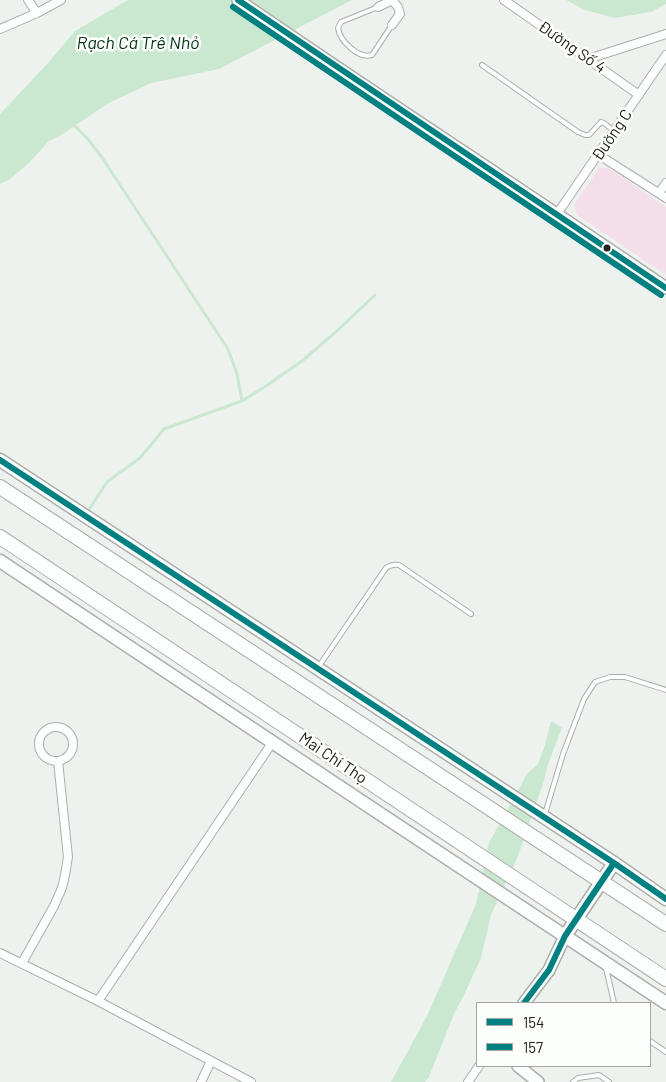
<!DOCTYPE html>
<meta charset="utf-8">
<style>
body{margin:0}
#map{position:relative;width:666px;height:1082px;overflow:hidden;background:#eef2ef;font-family:Barlow,sans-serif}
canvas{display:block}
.legend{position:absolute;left:476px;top:1002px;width:175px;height:65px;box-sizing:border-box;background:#fdfffd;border:1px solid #a5a7a5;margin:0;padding:6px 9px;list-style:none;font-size:15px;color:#202220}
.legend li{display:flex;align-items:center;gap:10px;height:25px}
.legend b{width:25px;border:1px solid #a5a7a5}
</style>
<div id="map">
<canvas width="666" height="1082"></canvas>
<ul class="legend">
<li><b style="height:6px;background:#008080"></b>154</li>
<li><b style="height:6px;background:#008080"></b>157</li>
</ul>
</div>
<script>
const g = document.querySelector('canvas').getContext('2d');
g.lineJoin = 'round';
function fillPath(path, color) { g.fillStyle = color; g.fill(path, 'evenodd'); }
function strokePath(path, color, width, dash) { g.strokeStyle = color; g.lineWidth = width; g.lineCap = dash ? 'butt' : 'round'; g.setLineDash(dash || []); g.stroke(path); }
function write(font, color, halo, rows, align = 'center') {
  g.font = font + ' Barlow,sans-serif'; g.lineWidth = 5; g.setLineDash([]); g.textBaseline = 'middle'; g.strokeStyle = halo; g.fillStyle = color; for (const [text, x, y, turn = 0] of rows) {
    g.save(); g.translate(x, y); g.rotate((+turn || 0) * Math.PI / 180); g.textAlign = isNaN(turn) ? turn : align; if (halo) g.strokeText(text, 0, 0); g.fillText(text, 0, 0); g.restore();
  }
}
fillPath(new Path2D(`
 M599,168H609L666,207V275L577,215L574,205Z`), '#f4deea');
fillPath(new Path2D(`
 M128,0H352L219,69L151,83L107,104L66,132L48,142L30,162L10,179L0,184V114L48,63L75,31Z
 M566,0H666V4L651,12L615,18L585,10Z
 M551,721L562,728L548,764L544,781L518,856L491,915L481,958L465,993L454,1014L429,1077L425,1082H391L427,1016L476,904L489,843L527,774L538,764L545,745Z`), '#c9e8cf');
strokePath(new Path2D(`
 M74,125L87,138L101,156L228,349L237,374L242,401
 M86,514L107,482L140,458L164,429L242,401L266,386L302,361L338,330L375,295`), '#c9e8cf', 3);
const lane = new Path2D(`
 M378,7L341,22L338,28C340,41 358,59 372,55L392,25
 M482,65L578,132L585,135H589L601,122L604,123L614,131
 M319,666L386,568C390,565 394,564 399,565L471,614
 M545,814L563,754L584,699L595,682L610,677H625L666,690
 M606,968L614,1003
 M650,1041L666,1052
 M573,1082L578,1078L599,1075L609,1082`);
const street = new Path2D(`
 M28,0L37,13
 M504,0L639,95
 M378,7L393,0
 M392,25L400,14L398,7L392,0
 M0,29L37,13L61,0
 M588,59L666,34
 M599,155L666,198
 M659,193L666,183
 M557,214L666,55
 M39 744a17 17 0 1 1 34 0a17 17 0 1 1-34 0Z
 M0,953L98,1001L251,1082
 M22,963L54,906L62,888L65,875L68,857L58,761
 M98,1001L272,743
 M201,1082L211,1061
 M468,1082L479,1066`);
const secondary = new Path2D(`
 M238,0C380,98 524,191 666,288
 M524,1003L549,970L565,936
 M518,1066L538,1082`);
const primary = new Path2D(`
 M0,460L614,863L666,899
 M0,561C221,709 444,856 666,1003
 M565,936L614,863`);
const highway = new Path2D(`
 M0,487L666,924
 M0,537L666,979`);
strokePath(lane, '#acaeac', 6);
strokePath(street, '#acaeac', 10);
strokePath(secondary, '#acaeac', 14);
strokePath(primary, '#acaeac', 15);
strokePath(highway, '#acaeac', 16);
strokePath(lane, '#fcfdfd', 4);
strokePath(street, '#fcfdfd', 8);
strokePath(secondary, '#fcfdfd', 11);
strokePath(primary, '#fcfdfd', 12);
strokePath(highway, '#fcfdfd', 14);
strokePath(new Path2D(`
 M238,0L666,288
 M0,460L614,863L666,899
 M524,1003L549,970L565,936L614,863`), '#008080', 6);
strokePath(new Path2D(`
 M233,7L661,295`), '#008080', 6);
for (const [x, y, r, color] of [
 [607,248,4.5,"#202220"]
]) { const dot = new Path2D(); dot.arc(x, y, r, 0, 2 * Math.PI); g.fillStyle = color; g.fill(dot); strokePath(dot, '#fdfffd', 2); }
write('16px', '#202220', '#fdfffd', [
 ["Đường Số 4",572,47,35],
 ["Đường C",612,135,-56],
 ["Mai Chí Thọ",333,758,34]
]);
write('italic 18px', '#033414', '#fdfffd', [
 ["Rạch Cá Trê Nhỏ",138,43]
]);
</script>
